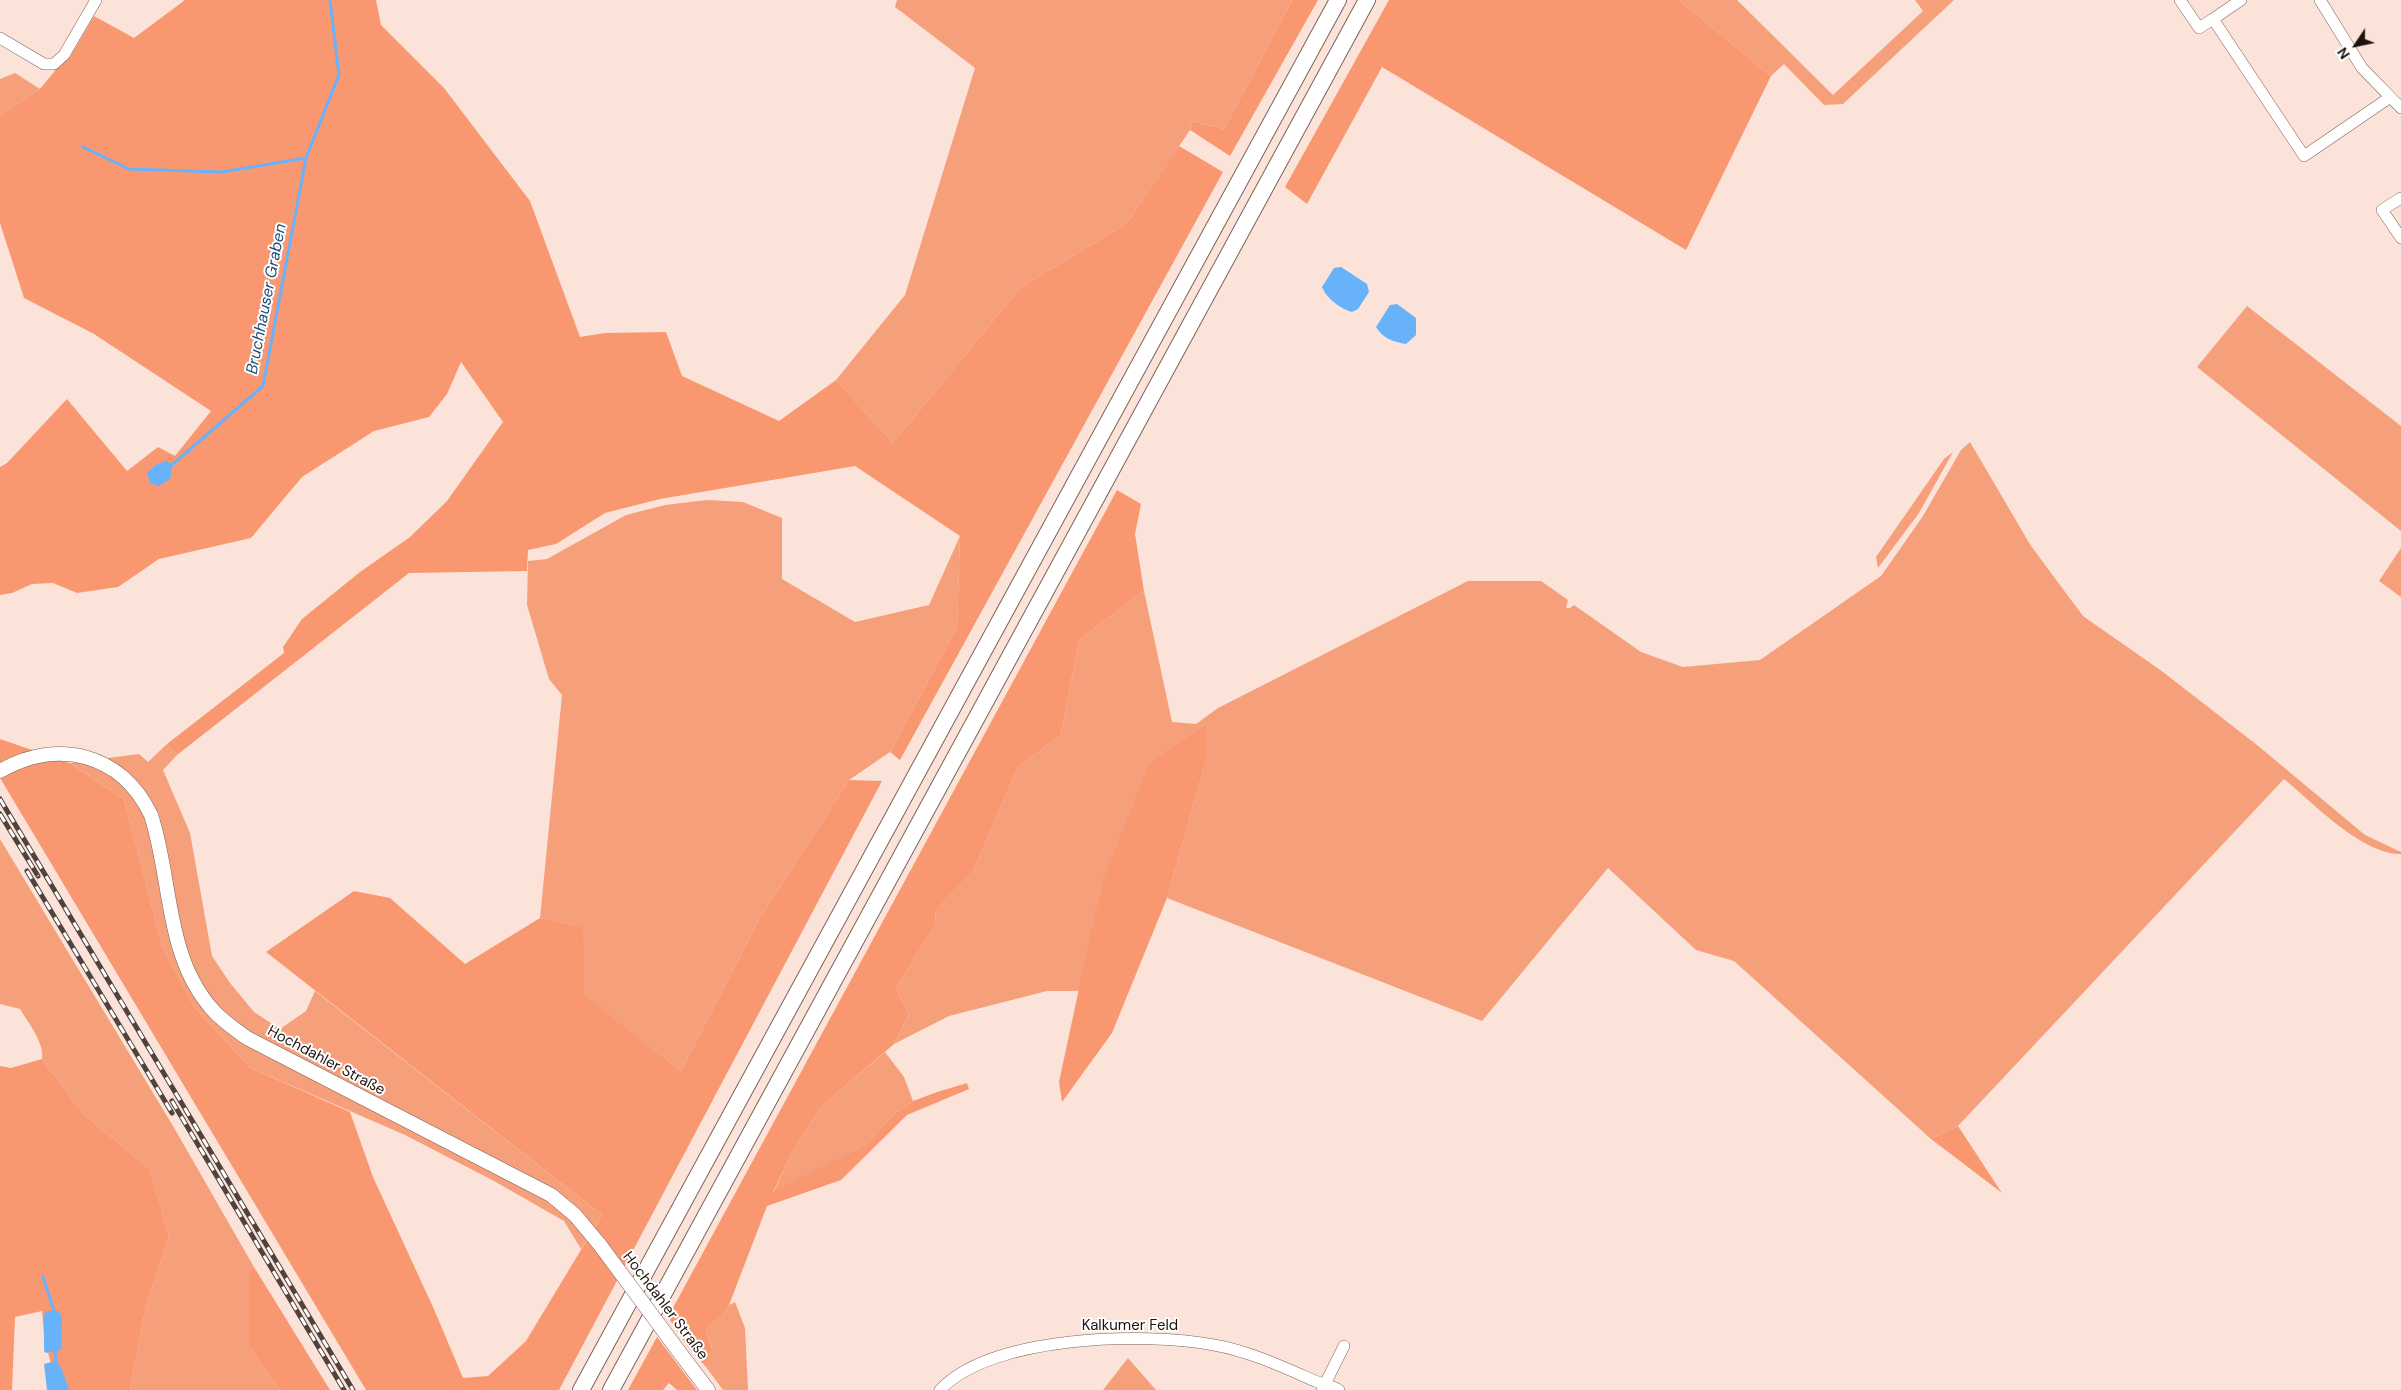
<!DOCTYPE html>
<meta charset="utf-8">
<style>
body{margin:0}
#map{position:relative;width:2401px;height:1390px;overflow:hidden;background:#fbe3d9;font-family:"DM Sans",sans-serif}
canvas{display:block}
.north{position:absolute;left:2331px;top:20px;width:50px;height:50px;-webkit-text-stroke:4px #fff;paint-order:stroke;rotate:236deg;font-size:14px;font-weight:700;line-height:20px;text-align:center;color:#1d130f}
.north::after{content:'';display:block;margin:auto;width:18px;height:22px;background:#1d130f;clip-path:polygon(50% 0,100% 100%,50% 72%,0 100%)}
</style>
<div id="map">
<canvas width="2401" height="1390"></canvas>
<div class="north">N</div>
</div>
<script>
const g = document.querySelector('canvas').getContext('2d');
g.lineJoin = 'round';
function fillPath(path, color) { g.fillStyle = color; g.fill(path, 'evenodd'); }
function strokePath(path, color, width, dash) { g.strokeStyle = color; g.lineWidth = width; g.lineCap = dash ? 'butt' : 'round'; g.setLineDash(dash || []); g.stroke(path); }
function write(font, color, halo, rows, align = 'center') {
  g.font = font + ' "DM Sans",sans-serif'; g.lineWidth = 4; g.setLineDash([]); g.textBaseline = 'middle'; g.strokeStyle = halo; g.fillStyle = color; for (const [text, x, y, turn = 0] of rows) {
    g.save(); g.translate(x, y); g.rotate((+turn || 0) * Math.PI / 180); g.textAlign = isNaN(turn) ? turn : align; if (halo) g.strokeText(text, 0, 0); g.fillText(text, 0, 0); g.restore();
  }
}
fillPath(new Path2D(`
 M897,0H1292L1224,129L1192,121L1190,130L1127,223L1020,288L893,443L836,380L905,295L975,68L895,7Z
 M1679,0H1737L1833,95L1923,11L1915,0H1954L1843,104L1824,105L1784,64L1771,76Z
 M15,73L40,89L0,115V79Z
 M2247,306L2401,426V531L2197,367Z
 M1970,442L2031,546L2083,616L2163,672L2257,745L2365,835L2401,852V854C2363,855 2313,803 2284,779L1958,1126L1931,1139L1734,961L1696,950L1608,868L1482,1021L1167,898L1205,764L1101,886L1080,991H1047L949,1016L894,1044L909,1014L896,988L936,924L935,911L973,872L1018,767L1061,735L1079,640L1144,591L1172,722L1196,724L1218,708L1468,581H1541L1568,600L1566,608H1570L1574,605L1641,652L1683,667L1760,660L1881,576L1923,516L1961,450Z
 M1953,452L1919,513L1878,568L1876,557L1944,459Z
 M707,500L743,502L782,518V579L855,622L929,605L960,536L957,627L890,752L849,780L758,921L681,1071L583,995L582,927L540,918L562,695L549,679L527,605L528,561L547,559L626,515L665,505Z
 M2401,548V597L2379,581Z
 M167,744L177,755L163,770L190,833L212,956L230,983L254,1012L280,1029L306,1011L315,991L602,1215L581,1249L564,1221L494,1181L405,1135L251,1068L195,1008L162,946L124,799L70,763L139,754L148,762Z
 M0,839L173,1126L254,1267L249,1270V1347L280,1390H130L145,1310L169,1237L150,1169L83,1114L42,1059C45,1044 28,1022 20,1009L0,1004Z
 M885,1052L904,1077L913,1101L895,1113L867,1144L773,1193L793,1151L821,1107Z
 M735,1302L745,1328L748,1390H723L706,1367L712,1348L706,1329L723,1315L729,1305Z
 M1128,1358L1156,1390H1103Z`), '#f69f7b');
fillPath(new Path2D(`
 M185,0H376L381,25L444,88L530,201L580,337L605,333L666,332L682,376L779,421L836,380L893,443L1020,288L1127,223L1179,146L1223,172L900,760L890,752L957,627L960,536L855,466L660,499L605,513L556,544L528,550L527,571L409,573L177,755L167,744L284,653L283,647L302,619L360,572L410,537L447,501L503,422L461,362L447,394L429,417L374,431L302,477L251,538L159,559L118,587L77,593L53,583L32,584L12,593L0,595V467L7,463L67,399L127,471L158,447L175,456L211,411L94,334L24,298L0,223V115L40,89L58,67L70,57L94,16L134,38Z
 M1292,0H1318L1230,156L1190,130L1192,121L1224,129Z
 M1389,0H1679L1771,76L1686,250L1382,67L1307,204L1285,187Z
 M1117,490L1141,504L1135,534L1144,591L1079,640L1061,735L1018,767L973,872L935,911L936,924L896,988L909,1014L894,1044L821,1107L793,1151L773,1192L867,1144L895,1113L913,1101L937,1092L967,1083L969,1089L907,1115L841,1180L767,1206L729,1305L723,1315L706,1329L712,1349L706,1367L688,1347L668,1317Z
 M1206,725L1205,764L1167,898L1112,1033L1062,1102L1059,1082L1101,886L1149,764Z
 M0,739L70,763L124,799L162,946L195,1008L251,1068L350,1112L373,1177L433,1307L463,1378L488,1376L526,1341L602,1215L266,952L354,891L390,898L465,964L540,918L583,927L584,995L681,1071L758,921L849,780L882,781L559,1390H366L0,778Z
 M42,1059L83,1114L150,1169L169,1237L145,1310L130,1390H57L44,1335L42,1311L15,1317L12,1390H0V1066L11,1068Z
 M1958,1126L2002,1193L1931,1139Z
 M254,1267L330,1390H280L249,1347V1270Z
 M657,1337L697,1390H677L669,1383L663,1390H628Z`), '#f99870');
fillPath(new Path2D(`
 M1341,267L1367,284L1369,292L1358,309L1352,312C1341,309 1326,298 1322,287L1334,268Z
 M1397,304L1416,318V335L1406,344C1394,342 1382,338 1376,327L1390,305Z
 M166,461L173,464L170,479L159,486L150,483L147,473L157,464Z
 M47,1311H59L62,1318L61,1350L46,1353L44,1351V1315Z
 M55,1361L61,1367L69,1390H47L44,1364Z`), '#68b2fa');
strokePath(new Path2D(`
 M83,147L129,169L222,172L306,158
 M173,464L263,386L306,158L339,75L330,0
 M43,1277L55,1314
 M55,1350L56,1364`), '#68b2fa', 3);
const minor = new Path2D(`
 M2180,0L2199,28L2213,19L2304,156L2389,98
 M2320,0L2362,68L2401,108
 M2213,19L2241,0
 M0,38L44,64H54L64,55L96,0
 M2401,198L2382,210L2401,238
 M940,1390C992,1335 1144,1332 1214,1345C1249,1351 1283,1367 1315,1381C1323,1384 1331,1385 1339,1390
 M1322,1390L1344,1346`);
const major = new Path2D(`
 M0,771C58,738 121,753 151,815C172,879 165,956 212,1009C222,1021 235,1029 247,1038L551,1195L575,1215L600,1245
 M680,1353L708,1390`);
const highway = new Path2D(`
 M581,1390L1338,0
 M611,1390L1367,0`);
strokePath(minor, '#7c6358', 12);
strokePath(major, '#7c6358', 15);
strokePath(highway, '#7c6358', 18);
strokePath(minor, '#fff', 11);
strokePath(major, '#fff', 14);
strokePath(highway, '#fff', 16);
const rail = new Path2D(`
 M0,799L353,1390
 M0,814L38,876
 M27,871L172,1113
 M172,1101L344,1390`);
strokePath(rail, '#50433d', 5);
strokePath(rail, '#fff', 3, [9]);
const majorBridge = new Path2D(`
 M600,1245L680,1353`);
strokePath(majorBridge, '#7c6358', 15, []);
strokePath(majorBridge, '#fff', 14);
write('15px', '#1d130f', '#fff', [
 ["Hochdahler Straße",326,1061,28],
 ["Hochdahler Straße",665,1306,53],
 ["Kalkumer Feld",1130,1326]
]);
write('italic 16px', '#1a4d7c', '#fff', [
 ["Bruchhauser Graben",267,299,-79]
]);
</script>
